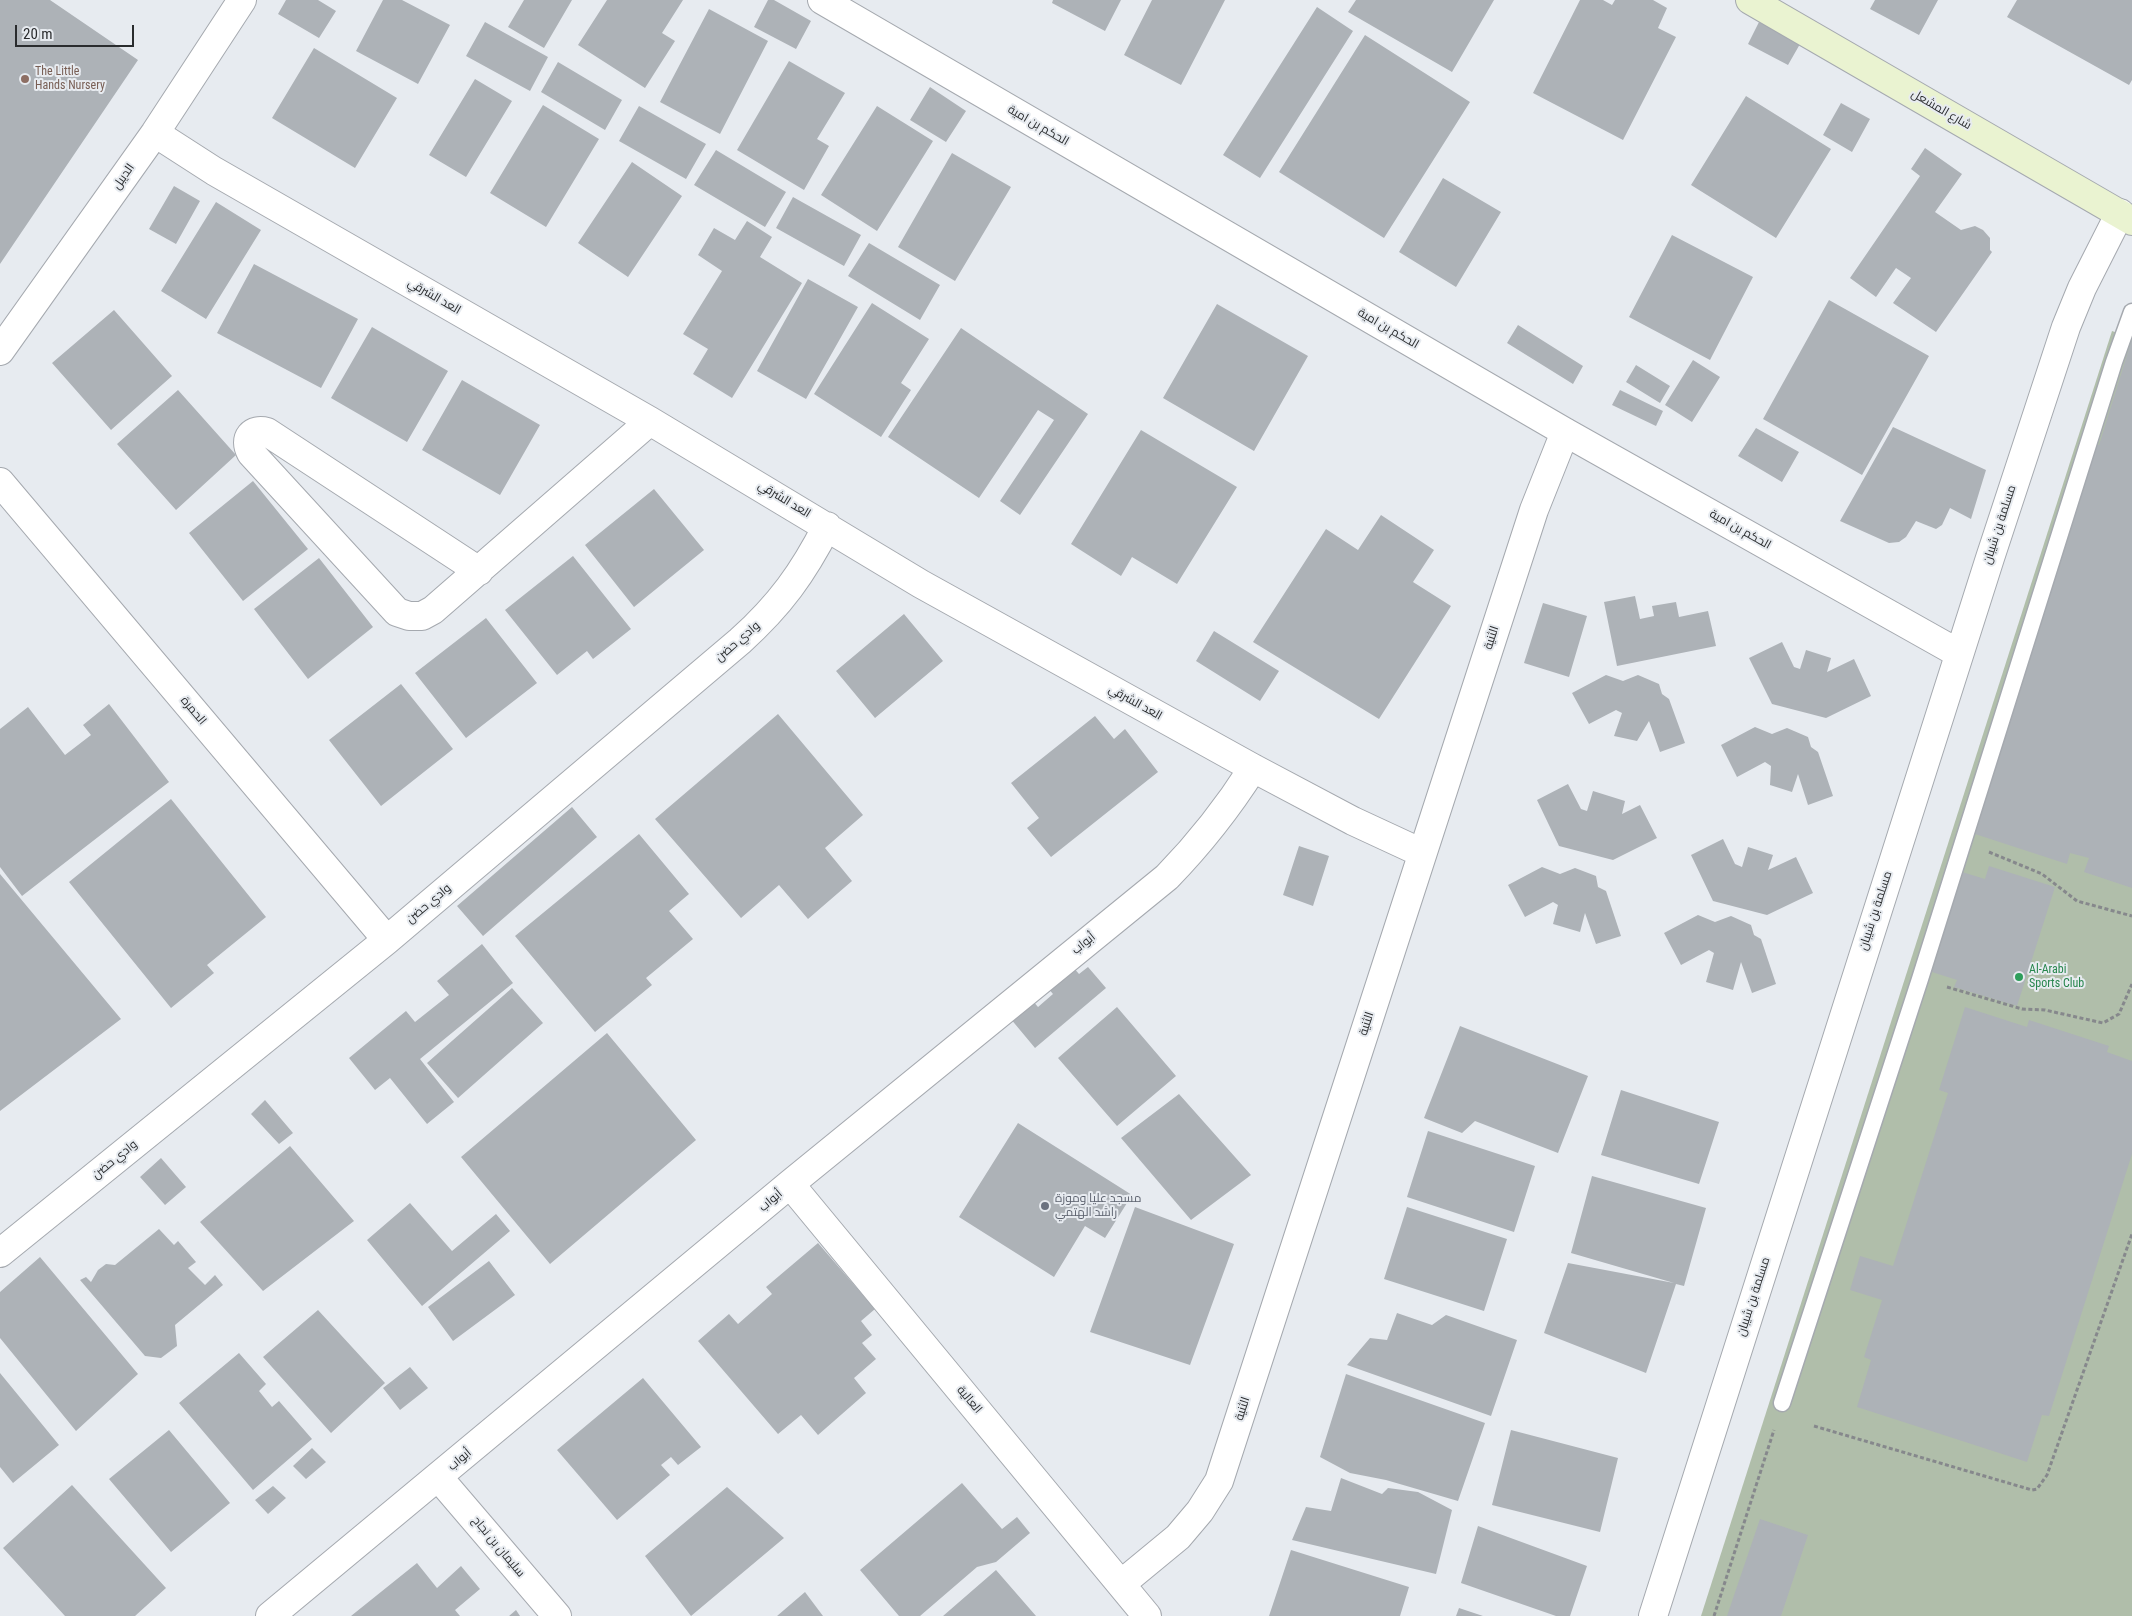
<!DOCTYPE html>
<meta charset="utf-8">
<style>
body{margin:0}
#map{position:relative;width:2132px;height:1616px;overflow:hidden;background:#e7ebf0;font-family:"Roboto Condensed",sans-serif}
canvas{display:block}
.scale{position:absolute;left:15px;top:25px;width:119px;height:22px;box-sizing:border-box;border:2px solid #2a2c2e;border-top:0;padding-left:6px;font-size:15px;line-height:18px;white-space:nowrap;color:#2a2c2e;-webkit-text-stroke:4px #e7ebf0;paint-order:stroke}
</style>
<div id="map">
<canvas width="2132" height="1616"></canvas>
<div class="scale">20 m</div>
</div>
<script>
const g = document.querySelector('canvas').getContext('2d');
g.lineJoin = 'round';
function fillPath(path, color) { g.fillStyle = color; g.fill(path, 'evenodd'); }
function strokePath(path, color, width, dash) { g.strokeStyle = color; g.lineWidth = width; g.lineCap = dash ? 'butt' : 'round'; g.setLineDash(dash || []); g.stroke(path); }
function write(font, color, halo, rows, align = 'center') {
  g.font = font + ' "Roboto Condensed",Cairo,sans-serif'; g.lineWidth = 4; g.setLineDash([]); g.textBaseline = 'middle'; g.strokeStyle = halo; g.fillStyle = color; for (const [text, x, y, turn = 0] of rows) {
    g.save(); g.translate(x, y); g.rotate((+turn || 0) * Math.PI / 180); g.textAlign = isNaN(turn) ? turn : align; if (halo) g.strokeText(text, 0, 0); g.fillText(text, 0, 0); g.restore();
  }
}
fillPath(new Path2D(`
 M2112,331L2132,338V1616H1701Z`), '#b0beaa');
fillPath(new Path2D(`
 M0,0H50L138,60L0,264Z
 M286,0H318L336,11L319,38L278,14Z
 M383,0H402L450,25L418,84L356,51Z
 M524,0H572L544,48L508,27Z
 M607,0H683L662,33L675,41L645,88L578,45Z
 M768,0H774L811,21L796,49L754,27Z
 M1053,0H1121L1105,31L1052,3Z
 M1152,0H1225L1181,85L1124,55Z
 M1356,0H1494L1452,72L1348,12Z
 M1580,0H1603L1612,5L1615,0H1653L1667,8L1658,28L1676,37L1623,140L1533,93Z
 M1875,0H1938L1919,35L1870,9Z
 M2017,0H2132V80L2129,85L2007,17Z
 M1317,7L1353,31L1260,178L1223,155Z
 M709,9L768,41L720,134L660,102Z
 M485,22L548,57L530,91L466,56Z
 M1759,22L1800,44L1788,65L1748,44Z
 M1365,35L1470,102L1384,238L1279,172Z
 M314,48L397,98L355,168L272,118Z
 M789,61L845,93L817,139L829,146L804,190L737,150Z
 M558,62L622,100L605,130L541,92Z
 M475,79L512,101L466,177L429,155Z
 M930,87L966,111L946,142L910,120Z
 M1746,96L1831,149L1776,238L1691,185Z
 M1841,103L1870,119L1852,152L1823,135Z
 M543,105L599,139L546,227L490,193Z
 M639,106L706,144L686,179L619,141Z
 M877,106L933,141L877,231L821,195Z
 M1925,148L1962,174L1935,212L1961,230L1975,226L1983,230L1990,238V250L1992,252L1936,332L1893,303L1911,278L1896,268L1876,297L1850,278L1920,176L1911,169Z
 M716,150L786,192L765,227L694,185Z
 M952,153L1011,187L955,281L898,247Z
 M632,162L682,196L628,277L578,243Z
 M1443,178L1501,212L1456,287L1399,252Z
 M174,186L200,201L176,244L149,229Z
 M793,197L861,235L844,266L776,228Z
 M216,202L261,230L206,319L161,291Z
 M747,221L772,237L760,257L802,283L732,398L693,374L708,349L683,334L722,271L698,255L714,228L735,240Z
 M1672,235L1753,277L1710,360L1629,317Z
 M869,243L940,285L920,320L848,276Z
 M254,264L358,319L321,388L217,333Z
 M808,279L858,307L806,399L757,371Z
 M1829,300L1929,356L1862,475L1763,419Z
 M872,303L929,339L901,383L911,390L881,437L814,394Z
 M1217,304L1308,356L1254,451L1163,398Z
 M114,310L172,376L111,430L52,363Z
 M1518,325L1583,366L1573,384L1507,343Z
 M372,327L448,371L407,442L331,398Z
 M961,328L1088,414L1020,515L1000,501L1054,420L1038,410L979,498L888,437Z
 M2132,339V888L2084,872L2089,858L2070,853L2067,864L1975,834L2092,443L2099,445Z
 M1693,360L1720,377L1692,422L1665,405Z
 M1636,365L1670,386L1660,403L1626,382Z
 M462,380L540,425L500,495L422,450Z
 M178,390L236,455L176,510L117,444Z
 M1620,390L1663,411L1656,426L1612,405Z
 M1893,427L1986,470L1971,519L1950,508L1942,525L1936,529L1916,521L1906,537L1899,542L1889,543L1840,521Z
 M1756,428L1799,452L1782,482L1738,456Z
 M1141,430L1237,487L1177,584L1132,557L1121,576L1071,544Z
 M253,481L308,549L243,601L189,533Z
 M654,489L704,550L634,607L585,545Z
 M1381,515L1434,550L1413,582L1451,606L1379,719L1253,642L1326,529L1358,550Z
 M573,556L631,629L593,659L587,651L557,675L505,610Z
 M319,558L373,627L308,679L254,609Z
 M1635,596L1640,619L1654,616L1652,606L1676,602L1679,617L1708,611L1716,646L1617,666L1604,602Z
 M1543,603L1587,616L1569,677L1524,663Z
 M904,614L943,661L875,718L836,671Z
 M486,618L537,683L466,738L415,673Z
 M1214,631L1279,671L1260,701L1196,661Z
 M1782,642L1794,667L1800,669L1806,650L1831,658L1827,672L1854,659L1871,696L1826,718L1772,704L1749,658Z
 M1606,675L1623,681L1638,675L1659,684L1662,694L1669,699L1685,743L1660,752L1649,721L1637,741L1614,736L1622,713L1616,710L1589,724L1572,693Z
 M401,684L453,749L381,806L329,740Z
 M109,704L169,782L22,896L0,867V729L28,707L65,755L91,735L83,725Z
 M778,714L863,815L825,848L852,881L808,919L779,885L741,918L655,819Z
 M1095,716L1114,739L1125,729L1158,772L1051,857L1027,828L1039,818L1011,783Z
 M1755,727L1772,734L1787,728L1808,737L1811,747L1818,752L1833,796L1808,805L1798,774L1792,792L1770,785L1771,766L1765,762L1737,777L1721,745Z
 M1568,784L1581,809L1587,811L1593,791L1625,801L1622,814L1640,805L1657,838L1613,860L1559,846L1537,800Z
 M171,799L266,917L207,965L214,973L171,1008L69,882Z
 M572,807L597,837L483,936L457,906Z
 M639,834L689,894L669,911L693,939L646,978L652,985L595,1032L515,936Z
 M1723,839L1735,864L1742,867L1748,847L1773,855L1768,870L1796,857L1813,893L1767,915L1713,901L1691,855Z
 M1299,846L1329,856L1313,906L1283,895Z
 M1989,866L2055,887L2017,1006L1954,987L1957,980L1932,972L1962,872L1985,879Z
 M1542,867L1560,874L1575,868L1596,876L1598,887L1606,891L1621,936L1596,944L1585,913L1580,932L1553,924L1558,905L1553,902L1525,917L1508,885Z
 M0,874L121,1019L0,1111Z
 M1698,915L1715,922L1731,916L1751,925L1754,935L1761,939L1776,984L1752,993L1741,962L1733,990L1706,982L1714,953L1709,950L1681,965L1664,933Z
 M482,944L513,983L420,1059L454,1102L427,1124L390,1078L375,1090L349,1058L406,1011L415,1022L449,995L437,981Z
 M1067,960L1079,974L1088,967L1106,988L1035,1048L1005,1012L1027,994L1038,1007L1053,994L1042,981Z
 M512,988L543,1023L458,1098L427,1063Z
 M1117,1007L1176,1076L1117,1126L1058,1058Z
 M1965,1007L2027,1027L2029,1020L2109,1046L2107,1052L2132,1061V1154L2049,1416L2042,1415L2027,1462L1857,1407L1871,1360L1864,1357L1882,1300L1850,1290L1860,1256L1893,1266L1948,1093L1939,1090Z
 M1460,1026L1588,1076L1558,1153L1475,1121L1462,1133L1424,1118Z
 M607,1033L696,1140L550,1264L461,1157Z
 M1621,1090L1719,1122L1699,1184L1601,1155Z
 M1179,1094L1251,1175L1191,1220L1121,1138Z
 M265,1100L293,1133L279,1144L251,1114Z
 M1018,1123L1132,1195L1105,1238L1085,1226L1054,1277L959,1217Z
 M1428,1131L1535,1166L1514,1232L1407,1197Z
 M290,1146L354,1221L263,1291L200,1222Z
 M161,1158L186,1187L165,1205L140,1177Z
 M1592,1176L1706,1208L1684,1286L1676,1284L1646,1373L1544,1333L1568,1263L1674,1283L1571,1253Z
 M410,1203L452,1251L496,1214L510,1231L422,1306L367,1240Z
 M1135,1207L1234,1244L1190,1365L1090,1332Z
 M1407,1207L1507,1239L1484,1311L1384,1279Z
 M159,1229L174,1245L178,1241L196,1262L188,1268L205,1285L215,1275L223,1285L175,1325L177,1346L161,1358L145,1356L80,1280L86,1277L91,1282L98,1270L106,1264L115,1265Z
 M818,1243L875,1309L861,1321L872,1335L862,1343L876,1359L854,1378L866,1393L818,1435L801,1415L778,1434L698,1341L729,1314L738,1324L772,1294L766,1287Z
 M40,1257L138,1374L76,1431L0,1338V1292Z
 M489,1261L515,1295L453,1341L428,1307Z
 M318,1310L385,1383L331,1433L263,1357Z
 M1397,1313L1432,1325L1446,1315L1517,1340L1491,1416L1347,1365L1370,1338L1387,1340Z
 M239,1353L266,1384L259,1391L272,1407L279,1401L312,1439L253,1490L179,1403Z
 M410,1367L428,1388L400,1410L383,1388Z
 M0,1373L59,1445L13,1483L0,1467Z
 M1346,1374L1485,1423L1458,1501L1386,1480L1350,1473L1320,1457Z
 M643,1378L701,1447L678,1465L671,1457L661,1465L670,1475L617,1520L557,1450Z
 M169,1430L230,1503L171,1552L109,1479Z
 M1511,1430L1618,1458L1600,1532L1492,1505Z
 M312,1448L326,1462L306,1479L293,1466Z
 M1341,1478L1382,1494L1388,1488L1418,1492L1452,1510L1436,1574L1292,1540L1306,1507L1331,1511Z
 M962,1483L1002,1529L1017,1517L1030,1533L996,1562L977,1567L920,1616H899L860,1570Z
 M72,1485L166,1588L135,1616H65L3,1548Z
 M273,1486L286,1498L268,1514L255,1500Z
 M727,1487L784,1538L691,1616L645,1556Z
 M1760,1519L1808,1535L1781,1616H1727Z
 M1478,1526L1587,1566L1570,1616H1556L1461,1583Z
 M1291,1550L1409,1587L1400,1616H1269Z
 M417,1563L437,1588L461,1566L480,1589L455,1610L460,1616H351Z
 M996,1570L1036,1616H943Z
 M805,1592L823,1616H777Z
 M1459,1608L1483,1616H1456Z
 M516,1610L520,1616H509Z`), '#adb2b7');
const lane = new Path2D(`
 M1782,1403L1920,979L2114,362L2132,312`);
const street = new Path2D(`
 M822,0L1565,432L1958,653
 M155,133L214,171L650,421L921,584L1253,768L1353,821L1422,853
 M0,351L155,133L242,0
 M0,482L387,940
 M479,571L267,432C252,428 243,438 251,453L397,612L409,616H422L433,610L650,421
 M790,1184L1147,1616
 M0,1253L387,940L740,641C780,605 803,573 827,526
 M439,1478L557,1616
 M1121,1584L1178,1537L1200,1511L1219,1481L1534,510L1565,432
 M270,1616L790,1184L1167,877C1201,842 1227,809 1253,768
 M1653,1616L1990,558L2066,327L2082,288L2120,213`);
const secondary = new Path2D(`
 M1750,0L2132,221`);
strokePath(lane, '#a5a9af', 19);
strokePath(street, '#a5a9af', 30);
strokePath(secondary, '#a5a9af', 30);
strokePath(new Path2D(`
 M1989,852L2042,874L2077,901L2132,916
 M1947,987L2022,1009L2045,1010L2103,1023L2119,1014L2132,984
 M1814,1426L2032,1490L2037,1489L2047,1475L2132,1234
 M1714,1616L1774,1430`), '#86888c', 3, [4, 2.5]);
strokePath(lane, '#fff', 16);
strokePath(street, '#fff', 28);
strokePath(secondary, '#eaf3d1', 28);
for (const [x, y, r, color] of [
 [25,79,5,"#8d6e63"],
 [2019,977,5,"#2e9e5b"],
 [1045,1206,5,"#6b7280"]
]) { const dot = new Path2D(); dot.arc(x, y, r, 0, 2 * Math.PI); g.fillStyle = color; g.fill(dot); strokePath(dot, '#e7ebf0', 2); }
write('12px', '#785e54', '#e7ebf0', [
 ["The Little",35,72],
 ["Hands Nursery",35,86]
], 'left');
write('12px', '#2a2c2e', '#e7ebf0', [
 ["شارع المشعل",1941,110,30],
 ["الحكم بن امية",1038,126,30],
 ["الديبل",124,177,-55],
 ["العد الشرقي",434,297,30],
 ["الحكم بن امية",1388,329,30],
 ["العد الشرقي",784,500,31],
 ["مسلمة بن شيبان",2000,525,-72],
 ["الحكم بن امية",1740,530,29],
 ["الثنية",1492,638,-72],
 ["وادي حضن",738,642,-41],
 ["العد الشرقي",1135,703,29],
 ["الحمرة",193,711,50],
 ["وادي حضن",429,904,-40],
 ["مسلمة بن شيبان",1876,911,-72],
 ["أبواب",1084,944,-39],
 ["الثنية",1367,1024,-72],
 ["وادي حضن",115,1160,-39],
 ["أبواب",771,1201,-40],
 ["مسلمة بن شيبان",1754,1297,-72],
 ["العالية",969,1400,50],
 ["الثنية",1243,1409,-72],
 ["أبواب",460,1460,-40],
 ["سليمان بن نجاح",498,1547,50]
]);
write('12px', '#27864d', '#e7ebf0', [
 ["Al-Arabi",2029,970],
 ["Sports Club",2029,984]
], 'left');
write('12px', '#5b616d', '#e7ebf0', [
 ["مسجد عليا وموزة",1055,1199],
 ["راشد الهتمي",1055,1213]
], 'left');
</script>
